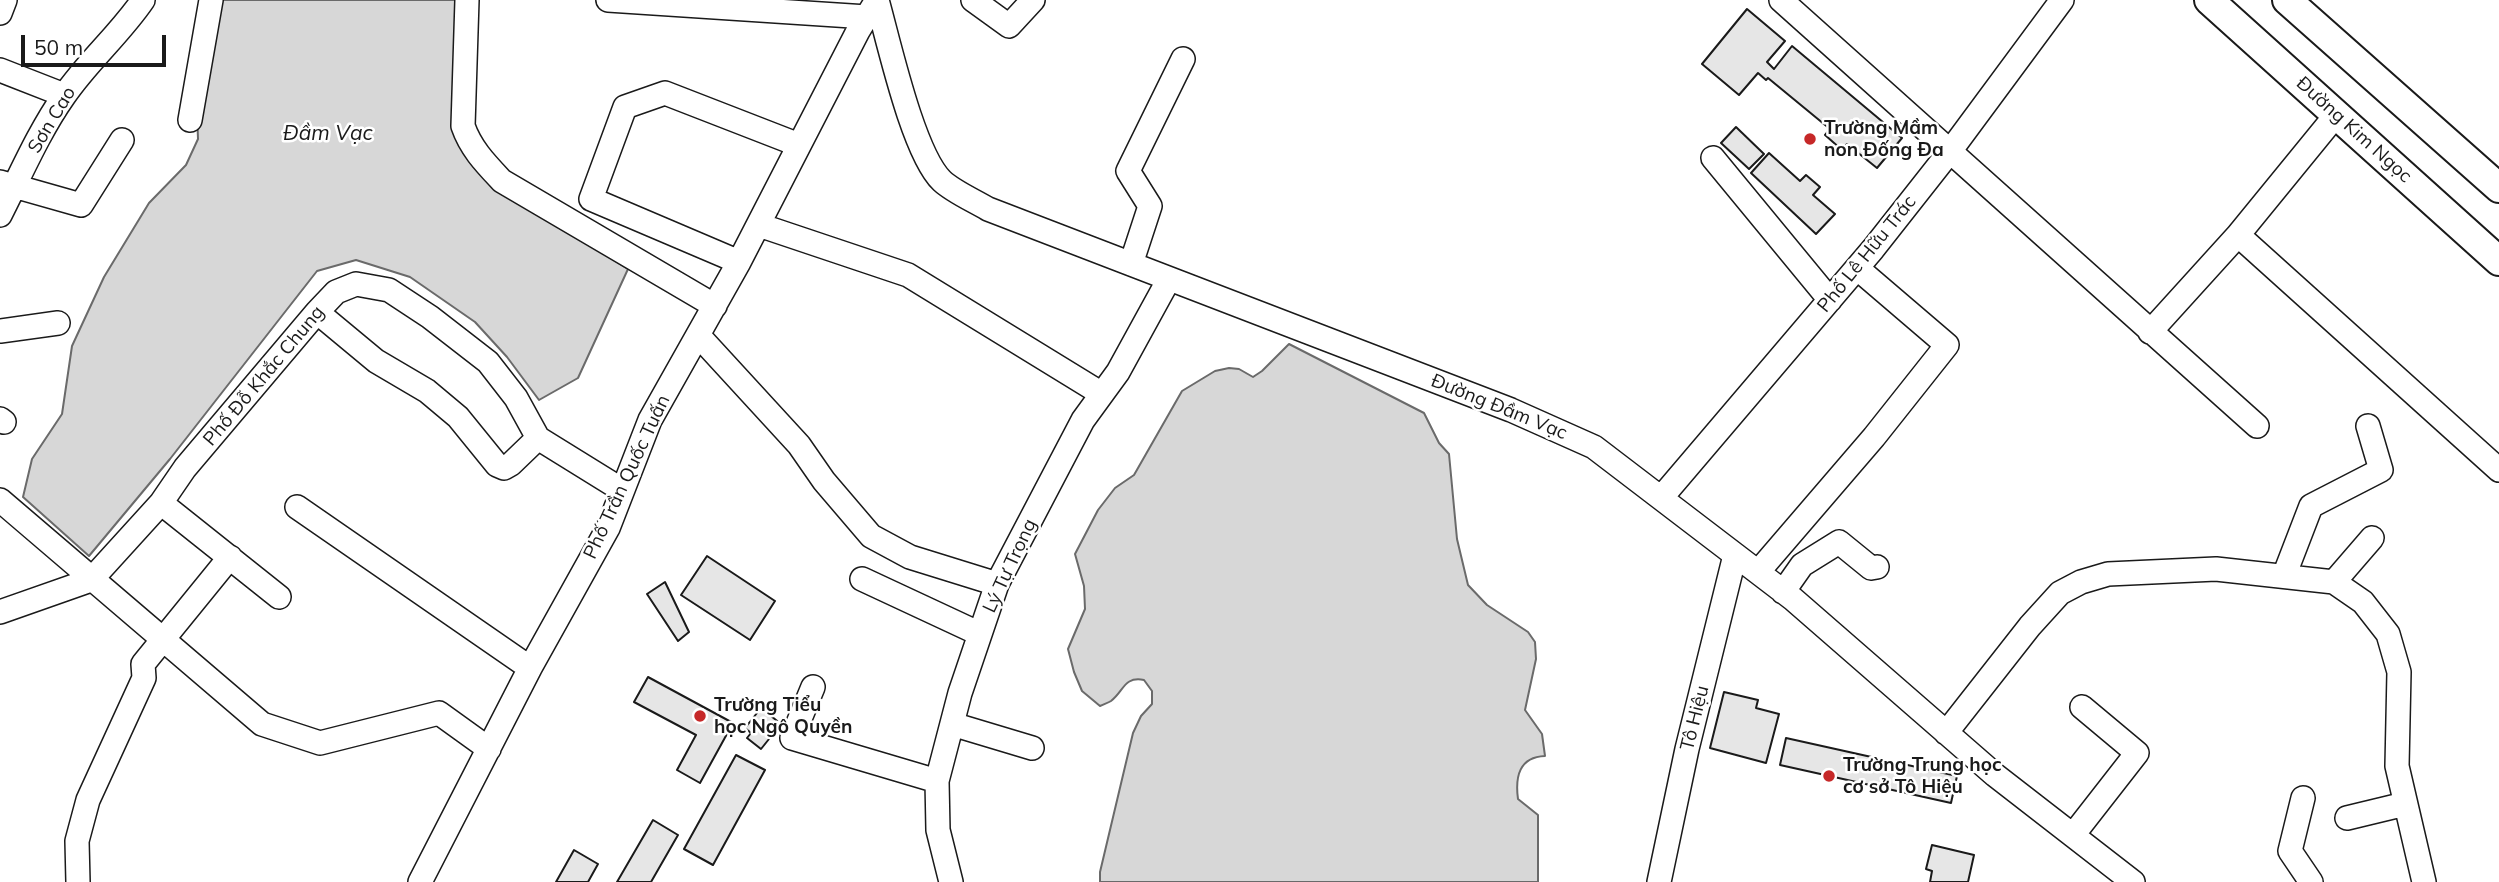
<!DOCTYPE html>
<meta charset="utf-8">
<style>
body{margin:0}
#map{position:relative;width:2499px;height:882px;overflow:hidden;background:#fff;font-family:Mulish,sans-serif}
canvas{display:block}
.scale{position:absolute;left:21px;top:35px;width:145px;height:32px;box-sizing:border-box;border:4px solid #1a1a1a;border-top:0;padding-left:9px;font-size:21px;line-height:24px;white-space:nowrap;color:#1a1a1a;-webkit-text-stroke:5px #fff;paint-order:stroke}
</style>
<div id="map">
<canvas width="2499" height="882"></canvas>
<div class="scale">50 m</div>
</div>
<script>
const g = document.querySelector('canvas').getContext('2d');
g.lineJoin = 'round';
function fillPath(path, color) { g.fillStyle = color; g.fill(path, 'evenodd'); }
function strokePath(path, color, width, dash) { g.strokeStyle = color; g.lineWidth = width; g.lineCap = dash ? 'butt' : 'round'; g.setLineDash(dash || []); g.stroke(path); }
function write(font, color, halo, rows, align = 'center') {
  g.font = font + ' Mulish,sans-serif'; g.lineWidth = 5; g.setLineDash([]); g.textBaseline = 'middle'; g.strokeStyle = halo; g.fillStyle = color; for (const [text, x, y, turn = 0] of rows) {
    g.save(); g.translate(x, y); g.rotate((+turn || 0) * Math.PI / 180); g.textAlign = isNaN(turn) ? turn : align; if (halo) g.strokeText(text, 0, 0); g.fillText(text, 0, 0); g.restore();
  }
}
const water = new Path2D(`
 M215,0H459L456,94L497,187L628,269L578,378L539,400L507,357L475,322L410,277L356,260L317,271L170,459L89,556L23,497L32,459L62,414L72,346L104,277L149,203L186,165L198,139L197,112Z
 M1289,344L1424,413L1439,443L1449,454L1457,539L1468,585L1487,605L1528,632L1535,642L1536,659L1525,710L1542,734L1545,756C1519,757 1515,777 1518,799L1538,815V882H1100V872L1133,733L1141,716L1152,704V691L1144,680C1124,676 1124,691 1111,701C1108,703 1104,704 1100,706L1082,691L1074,672L1068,649L1085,609L1084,586L1075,554L1098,510L1115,488L1134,475L1182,391L1215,371L1229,368L1239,369L1253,377L1262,371Z`);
fillPath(water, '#d7d7d7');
strokePath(water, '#6a6a6a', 2);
const building = new Path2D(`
 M1747,9L1785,41L1767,62L1774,69L1792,46L1902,138L1877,168L1847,144L1842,150L1825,135L1830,129L1768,78L1766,80L1758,73L1739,95L1702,64Z
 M1736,127L1764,154L1749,169L1721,143Z
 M1769,153L1800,181L1806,175L1820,187L1813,195L1835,214L1816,234L1751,173Z
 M707,556L775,601L750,640L681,595Z
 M665,582L689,632L678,641L647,594Z
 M648,677L733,723L700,783L677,770L696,735L634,702Z
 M1724,692L1758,700L1756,708L1779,714L1766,763L1710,748Z
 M761,708L781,724L761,749L747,738L751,733L745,728Z
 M1786,738L1957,776L1951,803L1780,765Z
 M736,755L765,770L713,865L684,849Z
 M653,820L678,835L651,882H617Z
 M1932,845L1974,855L1968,882H1930L1932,871L1926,869Z
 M574,850L598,864L588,882H556Z`);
fillPath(building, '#e6e6e6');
strokePath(building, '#1a1a1a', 2);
const minor = new Path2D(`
 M467,0L463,126C471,149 486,164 502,181L715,306
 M608,0L867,17
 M877,0C889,43 913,153 942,181C954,192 973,200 988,209L1511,410L1594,447L1793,599L1995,775L2133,882
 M973,0L1009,26L1033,0
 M1781,0L2257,426
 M0,13L5,0
 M0,70L64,95
 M190,120L211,0
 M1713,158L1830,300
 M0,182L81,205L122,140
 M0,215C20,176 38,133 64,96C87,62 120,34 143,0
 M759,225L908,275L1102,394
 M2238,235L2499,470
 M739,262L591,199L625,107L665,93L799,145
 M1131,264L1150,206L1128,171L1183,59
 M317,312L376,361L427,391L458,417L497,465L504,468L511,464L538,438
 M0,331L58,323
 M2150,332L2238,235L2336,115
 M698,335L799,445L824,481L871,536L910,557L997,584
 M0,419L4,422
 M1661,498L1873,249L1951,150L2062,0
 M0,500L262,724L320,743L439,713L489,749
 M161,503L279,597
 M297,507L530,668
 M1758,572L1874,437L1947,345L1857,268
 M2284,576L2311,506L2381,470L2368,426
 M862,579L980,634
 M2334,582L2372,538
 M1783,592L1802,565L1839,542L1871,568L1877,567
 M0,612L91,580L161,503L185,468L317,312L336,292L356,284L389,290L430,317L488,362L516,398L538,438L622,490
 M813,687L792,738L937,781
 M952,724L1032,748
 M1946,733L2030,626L2060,593L2081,582L2108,574L2216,569L2334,582L2363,602L2388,634L2399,672L2397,766L2424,882
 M2303,798L2290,851L2311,882
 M2347,818L2405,804
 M2073,835L2137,753L2082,707
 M78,882L77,841L88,800L144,678L143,664L230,557
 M420,882L530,668L608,528L650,420L739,262L858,31L877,0
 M951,882L938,830L937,781L960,693L997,584L1083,420L1118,372L1169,279
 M1659,882L1687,749L1735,555`);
const major = new Path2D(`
 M2209,0L2499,261
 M2287,0L2499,188`);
strokePath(minor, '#1a1a1a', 26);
strokePath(major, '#1a1a1a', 32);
strokePath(minor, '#fff', 23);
strokePath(major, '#fff', 28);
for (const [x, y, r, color] of [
 [1810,139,7,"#c62828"],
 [700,716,7,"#c62828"],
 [1829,776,7,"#c62828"]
]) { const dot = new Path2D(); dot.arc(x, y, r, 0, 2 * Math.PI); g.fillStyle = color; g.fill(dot); strokePath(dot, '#fff', 2.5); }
write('19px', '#1a1a1a', '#fff', [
 ["Sơn Cao",52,120,-59],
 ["Đường Kim Ngọc",2354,130,42],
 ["Phố Lê Hữu Trác",1867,254,-51],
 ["Phố Đỗ Khắc Chung",264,376,-50],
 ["Đường Đầm Vạc",1499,407,22],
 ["Phố Trần Quốc Tuấn",627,477,-65],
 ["Lý Tự Trọng",1010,566,-65],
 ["Tô Hiệu",1695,718,-76]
]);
write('bold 19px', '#1a1a1a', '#fff', [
 ["Trường Mầm",1824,128],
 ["non Đống Đa",1824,150],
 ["Trường Tiểu",714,705],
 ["học Ngô Quyền",714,727],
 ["Trường Trung học",1843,765],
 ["cơ sở Tô Hiệu",1843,787]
], 'left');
write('italic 21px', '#1a1a1a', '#fff', [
 ["Đầm Vạc",328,134]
]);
</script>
